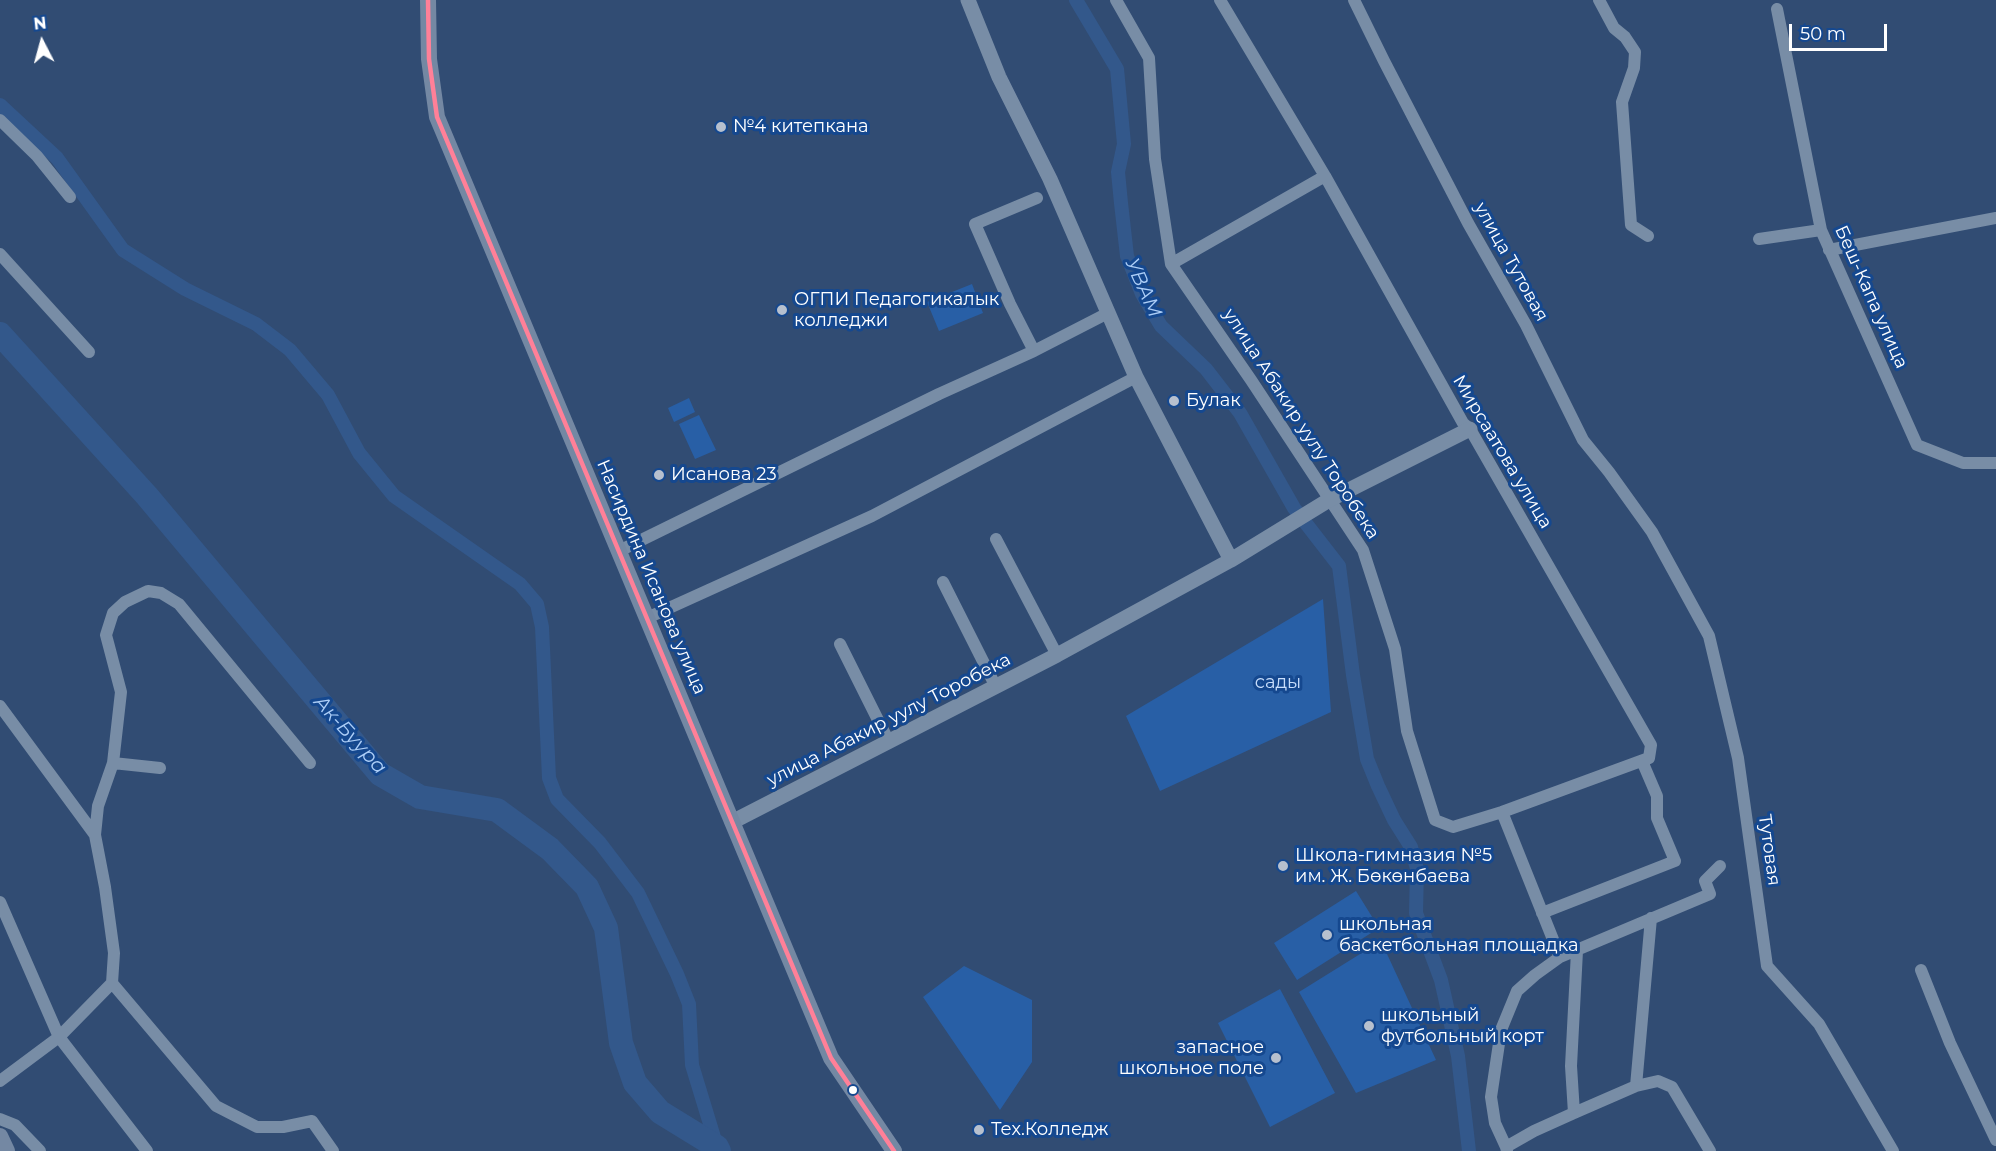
<!DOCTYPE html>
<meta charset="utf-8">
<style>
body{margin:0}
#map{position:relative;width:1996px;height:1151px;overflow:hidden;background:#314c73;font-family:Montserrat,sans-serif}
canvas{display:block}
.north{position:absolute;left:12px;top:12px;width:60px;height:60px;-webkit-text-stroke:4px #15488f;paint-order:stroke;rotate:354deg;font-size:16px;font-weight:700;line-height:24px;text-align:center;color:#fff}
.north::after{content:'';display:block;margin:auto;width:21px;height:27px;background:#fff;clip-path:polygon(50% 0,100% 100%,50% 72%,0 100%)}
.scale{position:absolute;left:1789px;top:24px;width:98px;height:27px;box-sizing:border-box;border:3px solid #fff;border-top:0;padding-left:8px;font-size:18px;line-height:21px;white-space:nowrap;color:#fff;-webkit-text-stroke:4px #15488f;paint-order:stroke}
</style>
<div id="map">
<canvas width="1996" height="1151"></canvas>
<div class="north">N</div>
<div class="scale">50 m</div>
</div>
<script>
const g = document.querySelector('canvas').getContext('2d');
g.lineJoin = 'round';
function fillPath(path, color) { g.fillStyle = color; g.fill(path, 'evenodd'); }
function strokePath(path, color, width, dash) { g.strokeStyle = color; g.lineWidth = width; g.lineCap = dash ? 'butt' : 'round'; g.setLineDash(dash || []); g.stroke(path); }
function write(font, color, halo, rows, align = 'center') {
  g.font = font + ' Montserrat,sans-serif'; g.lineWidth = 6; g.setLineDash([]); g.textBaseline = 'middle'; g.strokeStyle = halo; g.fillStyle = color; for (const [text, x, y, turn = 0] of rows) {
    g.save(); g.translate(x, y); g.rotate((+turn || 0) * Math.PI / 180); g.textAlign = isNaN(turn) ? turn : align; if (halo) g.strokeText(text, 0, 0); g.fillText(text, 0, 0); g.restore();
  }
}
fillPath(new Path2D(`
 M972,284L983,313L939,331L927,302Z
 M689,398L695,412L674,422L668,408Z
 M699,415L716,450L695,459L679,424Z
 M1323,599L1331,712L1160,791L1126,716Z
 M1356,891L1379,928L1297,980L1274,943Z
 M1381,941L1436,1060L1356,1093L1299,992Z
 M964,966L1032,1000V1062L1000,1110L923,997Z
 M1280,989L1335,1093L1270,1127L1218,1023Z`), '#285fa6');
strokePath(new Path2D(`
 M1076,0L1117,69L1124,144L1118,172L1121,203L1127,256L1142,294L1161,326L1206,369L1240,413L1294,508L1339,566L1353,675L1367,759L1378,786L1394,820L1411,847L1417,869L1416,913L1441,980L1458,1056L1469,1151
 M0,105L57,158L123,250L185,289L256,324L290,350L328,395L359,453L394,496L520,584L537,604L542,627L549,778L557,799L600,843L638,893L677,974L689,1004L692,1065L717,1147`), '#33588b', 14);
strokePath(new Path2D(`
 M0,334L147,496L380,774L420,797L497,810L550,849L587,887L606,928L621,1043L635,1083L660,1112L717,1147L719,1151`), '#33588b', 24);
strokePath(new Path2D(`
 M1116,0L1149,58L1155,159L1171,264L1251,380L1363,550L1395,649L1407,731L1435,820L1453,827L1502,812L1649,758L1651,745L1470,429L1463,423L1325,176L1220,0
 M1354,0L1384,61L1468,223L1526,325L1583,440L1609,472L1652,532L1709,636L1738,758L1767,966L1819,1024L1893,1151
 M1599,0L1614,28L1625,37L1635,52L1634,68L1622,102L1631,225L1648,236
 M1777,9L1821,230L1917,445L1963,463H1996
 M0,120L37,156L70,197
 M1759,239L1821,230
 M1829,250L1996,218
 M0,254L89,352
 M1171,264L1325,176
 M1034,351L1010,304L975,224L1037,198
 M996,539L1057,655
 M619,551L939,394L1034,351L1108,313
 M943,582L996,687
 M647,618L872,516L1136,377
 M840,644L889,742
 M0,706L95,835
 M113,763L160,768
 M1502,812L1560,957
 M0,902L59,1037L147,1151
 M1542,913L1675,861L1657,818V796L1642,761
 M1921,970L1950,1043L1996,1140
 M112,983L216,1106L257,1127H283L312,1121L333,1151
 M0,1081L59,1037L112,983L114,953L105,887L95,835L98,806L113,763L121,692L106,635L113,613L125,602L148,591L161,593L179,604L310,763
 M1636,1086L1651,918
 M1574,1113L1571,1066L1577,951
 M0,1119L15,1125L40,1151
 M1506,1147L1495,1123L1491,1097L1501,1030L1517,991L1535,975L1560,957L1710,894L1705,881L1720,866
 M1507,1151L1506,1147L1534,1131L1574,1113L1636,1086L1658,1081L1672,1087L1710,1151`), '#788da6', 12);
strokePath(new Path2D(`
 M968,0L999,77L1050,179L1136,377L1231,560
 M732,822L1057,655L1231,560L1329,500L1470,429`), '#788da6', 15);
strokePath(new Path2D(`
 M428,0L429,59L437,117L831,1058L894,1151
 M0,1136L7,1151`), '#7488a3', 16);
strokePath(new Path2D(`
 M428,0L429,59L437,117L831,1058L894,1151`), '#ff8098', 4.5);
for (const [x, y, r, color] of [
 [721,127,6,"#b7c0ce"],
 [782,310,6,"#b7c0ce"],
 [1174,401,6,"#b7c0ce"],
 [659,475,6,"#b7c0ce"],
 [1283,866,6,"#b7c0ce"],
 [1327,935,6,"#b7c0ce"],
 [1369,1026,6,"#b7c0ce"],
 [1276,1058,6,"#b7c0ce"],
 [853,1090,5,"#fff"],
 [979,1130,6,"#b7c0ce"]
]) { const dot = new Path2D(); dot.arc(x, y, r, 0, 2 * Math.PI); g.fillStyle = color; g.fill(dot); strokePath(dot, '#15488f', 2); }
write('18px', '#fff', '#15488f', [
 ["№4 китепкана",733,127],
 ["ОГПИ Педагогикалык",794,300],
 ["колледжи",794,321],
 ["Булак",1186,401],
 ["Исанова 23",671,475],
 ["Школа-гимназия №5",1295,856],
 ["им. Ж. Бөкөнбаева",1295,877],
 ["школьная",1339,925],
 ["баскетбольная площадка",1339,946],
 ["школьный",1381,1016],
 ["футбольный корт",1381,1037],
 ["запасное",1264,1048,"right"],
 ["школьное поле",1264,1069,"right"],
 ["Тех.Колледж",991,1130]
], 'left');
write('18px', '#fff', '#15488f', [
 ["улица Тутовая",1511,262,61],
 ["Беш-Капа улица",1871,297,66],
 ["улица Абакир уулу Торобека",1301,424,57],
 ["Мирсаатова улица",1502,452,59],
 ["Насирдина Исанова улица",651,577,67],
 ["улица Абакир уулу Торобека",889,720,-27],
 ["Тутовая",1769,850,82]
]);
write('18px', '#c8defc', '#15488f', [
 ["сады",1278,683]
]);
write('italic 20px', '#adcef7', '#15488f', [
 ["УВАМ",1143,288,66],
 ["Ак-Буура",350,735,48]
]);
</script>
